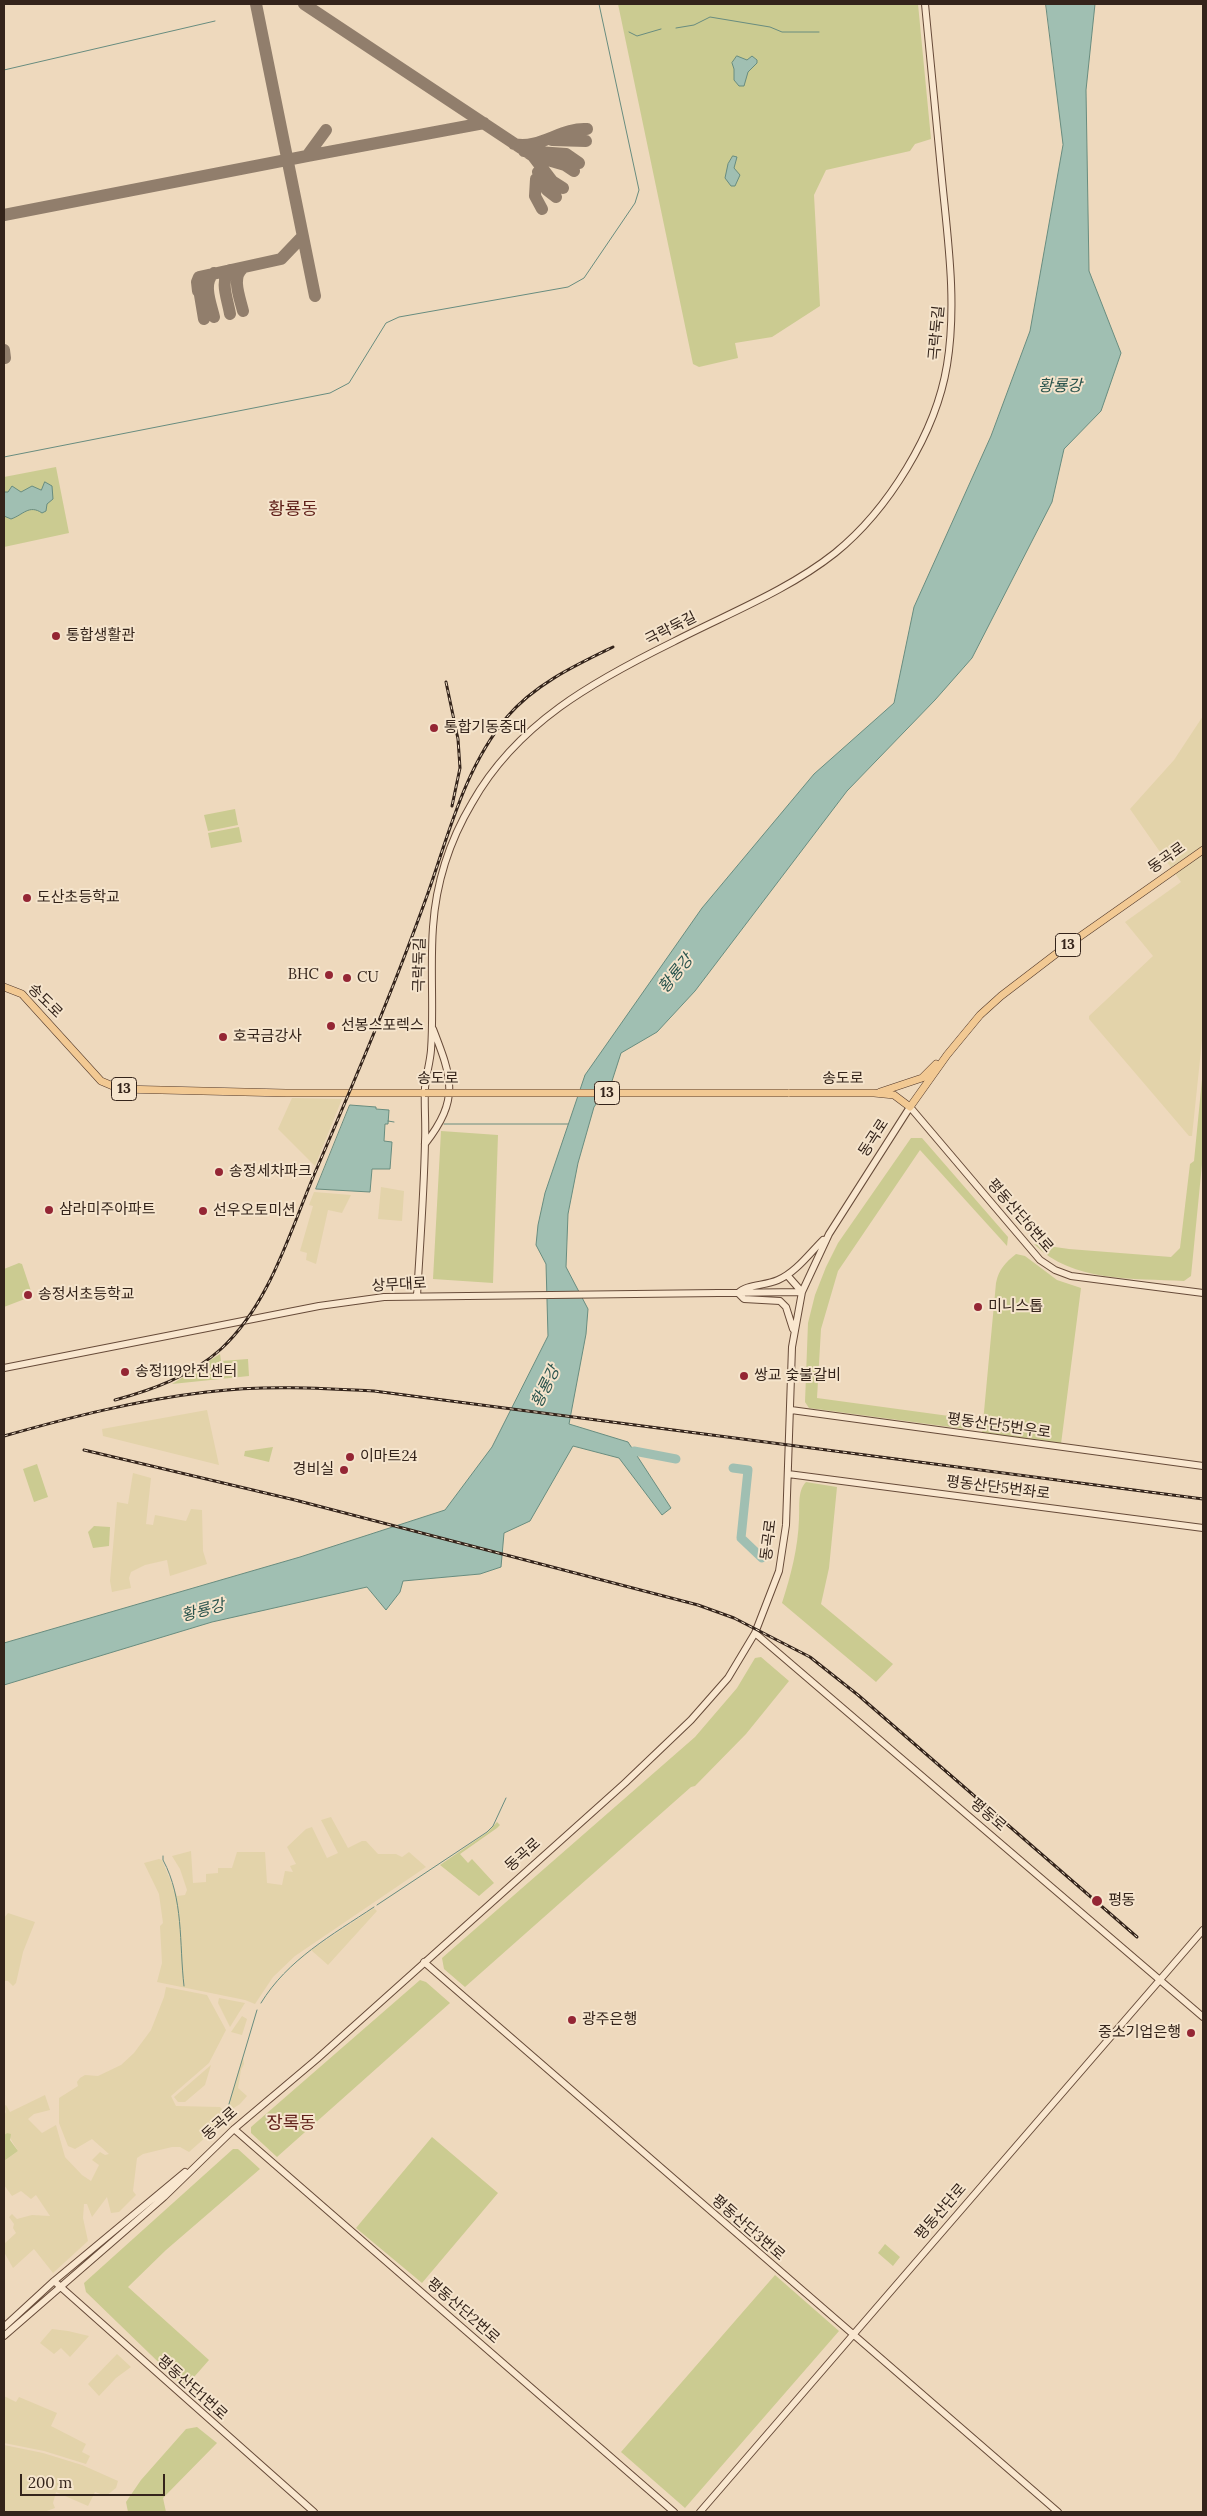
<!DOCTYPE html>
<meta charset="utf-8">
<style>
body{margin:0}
#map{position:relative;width:1207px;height:2516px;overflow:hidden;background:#eed9bd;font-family:Lora,serif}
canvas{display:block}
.frame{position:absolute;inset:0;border:5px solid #34241b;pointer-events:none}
.scale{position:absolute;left:20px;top:2474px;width:145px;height:22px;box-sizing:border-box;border:2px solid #34241b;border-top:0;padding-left:6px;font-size:15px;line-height:18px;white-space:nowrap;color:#34241b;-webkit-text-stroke:4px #f5e4cc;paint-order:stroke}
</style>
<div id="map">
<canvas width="1207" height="2516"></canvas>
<div class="frame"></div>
<div class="scale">200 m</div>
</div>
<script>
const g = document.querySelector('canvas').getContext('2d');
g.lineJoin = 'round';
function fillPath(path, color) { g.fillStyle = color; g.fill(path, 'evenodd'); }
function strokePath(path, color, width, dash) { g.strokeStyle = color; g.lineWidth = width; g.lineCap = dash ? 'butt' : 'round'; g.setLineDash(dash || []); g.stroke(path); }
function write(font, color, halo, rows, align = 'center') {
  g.font = font + ' Lora,"Noto Sans KR",serif'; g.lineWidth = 4; g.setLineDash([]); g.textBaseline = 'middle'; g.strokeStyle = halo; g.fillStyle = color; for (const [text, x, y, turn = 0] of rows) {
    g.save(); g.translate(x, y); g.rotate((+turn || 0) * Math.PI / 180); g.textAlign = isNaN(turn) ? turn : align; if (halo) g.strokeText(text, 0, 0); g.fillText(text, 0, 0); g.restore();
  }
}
fillPath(new Path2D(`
 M1203,716V1031L1192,1136H1189L1089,1019V1016L1153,956L1125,922L1181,882L1130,809L1174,760Z
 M292,1098L342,1099L315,1166L278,1129Z
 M381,1187L404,1191L402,1221L378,1219Z
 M314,1192L351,1195L342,1213L328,1210L316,1264L306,1260L307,1253L300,1251L313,1206L309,1205Z
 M207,1410L219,1465L103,1436L102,1429Z
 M133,1473L151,1478L146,1524L153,1525L155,1515L186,1521L191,1509L202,1510L203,1551L207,1564L170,1576L167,1560L145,1565L131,1572L129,1578L131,1588L112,1592L110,1581L117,1502L128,1504Z
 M331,1817L348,1848L362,1841H366L378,1854H396L402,1857L409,1852L426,1867L295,1956L273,1977L255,2004L245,2000L157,1982L162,1963L160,1926L163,1923L159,1894L144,1863L159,1859L162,1860L177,1896L185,1895L187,1890L180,1869L172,1856L191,1851L193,1883L206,1882V1874L218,1873V1868H232L237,1852H265L267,1883L282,1885L285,1871L293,1872L290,1866L296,1864L287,1847L306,1829L312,1827L327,1858L338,1853L321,1820Z
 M374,1908L377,1911L328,1965L311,1950Z
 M8,1913L35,1922L23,1952L16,1983L13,1986L8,1981H4V1918Z
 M166,1987L207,1995L226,2030L209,2063L171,2096L176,2106L220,2107L222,2109L216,2128L189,2152L180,2147H172L143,2154L137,2158L133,2191L136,2195L119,2212L111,2213L107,2197L92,2217L87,2204H84L83,2218L88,2241L53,2273L34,2249L13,2268L4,2252V2244L16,2233L13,2228L14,2224L9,2217L12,2214L17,2219L32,2215L50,2216L36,2195L31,2199L21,2191L12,2196L4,2185V2161L18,2151L7,2133L4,2135V2115L6,2112L4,2106L6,2105L10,2112L45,2095L50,2110L34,2114L28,2119L42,2133L56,2125L65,2157L82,2175L91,2181L99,2165L92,2160L100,2152L105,2155L109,2154L92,2139L75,2149L68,2146L59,2123V2098L78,2086L77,2082L80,2078L85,2075L98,2076L121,2065L134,2053L151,2030L164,1997Z
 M219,1998L245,2003L230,2027L218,2003Z
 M242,2016L247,2019L242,2035L231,2032Z
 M243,2056L244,2064L241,2070L238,2088L247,2096L240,2104L226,2113Z
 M211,2065L205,2085L185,2102H178L174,2097Z
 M52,2329L68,2331L89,2336L70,2357L61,2348L54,2354L40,2343Z
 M117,2354L131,2367L116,2378L99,2396L88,2384Z
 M4,2396L16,2402L19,2397L57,2413L51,2426L86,2444L82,2452L90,2456L86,2464L44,2451L4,2443Z
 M4,2445L43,2453L82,2465L118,2481L116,2488L106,2496L95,2492L88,2506L56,2492L53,2503L55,2508L44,2512H4Z`), '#e3d3aa');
fillPath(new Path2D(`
 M618,4H918L931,139L915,144L910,151L826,170L814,195L820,306L772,337L735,343L738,358L699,367L693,364Z
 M56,467L69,533L4,547V477Z
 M235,809L238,825L208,831L204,815Z
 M239,827L242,842L211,848L208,833Z
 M1203,1069V1154L1191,1276L1184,1281C1133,1278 1073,1283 1034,1244L1069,1249L1171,1257L1180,1248L1190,1164L1194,1161Z
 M441,1131L498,1135L493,1283L433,1279Z
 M911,1138H922L1008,1237L1007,1246L920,1150L838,1271L821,1329L817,1398L971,1419L969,1426L965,1429L809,1408L805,1402L808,1323L815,1295L826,1267L838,1243Z
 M1016,1254L1025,1256L1057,1280L1081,1288L1061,1444L982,1433L996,1283C999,1269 1005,1263 1016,1254Z
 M19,1263L22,1264L32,1294L30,1297L4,1307V1269Z
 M220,1354L221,1361L248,1359L249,1376L172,1384Z
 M273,1447L269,1462L244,1456L245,1451Z
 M37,1464L48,1497L34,1502L23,1469Z
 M806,1482L837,1487L829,1568L821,1604L893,1664L876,1682L782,1603C791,1575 798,1548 799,1519C800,1508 797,1491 806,1482Z
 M94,1526L110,1527L109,1546L93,1548L88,1532Z
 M761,1657L789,1681L746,1734L695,1786L691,1787L465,1987L444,1969L442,1958L695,1737L737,1688L755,1658Z
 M497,1822L500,1825L497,1828L460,1854L468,1863L472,1859L494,1883L479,1896L440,1865L488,1832Z
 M420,1980L426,1982L450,2003L277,2157L251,2133V2127Z
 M7,2133L11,2134L10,2140L18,2151L4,2161V2135Z
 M432,2137L498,2193L422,2283L356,2228Z
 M233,2149H238L260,2169L166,2250L128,2287L209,2360L187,2385H182L86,2292L84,2283Z
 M885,2244L900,2257L893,2266L878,2253Z
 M775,2275L839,2331L685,2508L621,2452Z
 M197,2427L217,2443L163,2498L166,2512H128L126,2502L141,2480L186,2429Z`), '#cbcb91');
const water = new Path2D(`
 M1046,4H1095L1086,90L1089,271L1121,353L1101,411L1064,449L1052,502L972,658L935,700L847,791L695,991L657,1032L621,1053L612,1081L594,1107L578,1163L568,1214L566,1267L588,1309L586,1334L569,1424L628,1442L671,1508L662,1515L619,1458L573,1446L530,1521L504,1533L501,1567L480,1574L403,1581L400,1592L386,1610L367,1587L212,1622L4,1685V1643L300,1557L445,1510L492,1447L548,1336L546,1264L536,1245L538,1225L545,1193L585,1075L702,908L814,774L894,703L914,607L991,436L1030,331L1063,145Z
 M737,56L747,60L752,56L757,60V63L748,72L744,86H739L734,80V69L732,63Z
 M733,156L737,157L734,168L740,175L735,186H731L725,178L728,164Z
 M45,482L52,486L53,499L47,504L46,511L42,513C29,504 23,515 11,519L4,516V492H8L12,486L21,492L32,486L41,490Z
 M350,1105L376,1107V1109L389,1110L388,1124H385L384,1141L392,1142L390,1169H372L370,1192L316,1189Z`);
fillPath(water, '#a0bfb2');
strokePath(water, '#688c7f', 1);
strokePath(new Path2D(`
 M676,28L694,25L710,17L770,27L782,32H819
 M629,32L637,36L661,29
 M4,70L215,21
 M4,457L330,393L349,383L386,323L399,317L568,287L584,278L635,203L639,190L599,4
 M388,1121L394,1122
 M444,1124H568
 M163,1856V1860C184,1899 179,1943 184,1986
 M377,1905L487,1832L493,1826L506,1798
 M261,2003C287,1960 332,1935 374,1907
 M226,2114L257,2010`), '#688c7f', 1);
strokePath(new Path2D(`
 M634,1451L676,1459
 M733,1468L748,1470L741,1538L762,1558`), '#a0bfb2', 9);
strokePath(new Path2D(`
 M256,4L315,296
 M304,4L533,156L552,181L563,188
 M552,140L586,141
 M514,144C539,150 562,127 587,129
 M524,151L566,154L579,163
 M307,156L484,123
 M541,158L565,165L574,171
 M538,172L547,190L556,197
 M536,179L535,196L542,209
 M4,215L307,156L326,130
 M230,270C219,281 228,300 230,314
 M198,283L204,319
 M198,291L197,282L199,277L281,259L303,236
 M243,311C240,298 231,277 243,268
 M214,317C211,304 202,283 214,273
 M4,350L5,358`), '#917e6c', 12);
const secondary = new Path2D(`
 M425,1144C460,1099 452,1078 433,1029
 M787,1275L802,1292
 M738,1293C747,1284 765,1286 778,1280C796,1272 809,1254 823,1240
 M738,1293L744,1299L780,1301L786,1307L793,1329
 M417,1296C420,1245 424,1193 425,1142C426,1124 424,1106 425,1088C426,1075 430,1063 431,1050C434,1009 430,968 433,927C436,883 450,840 472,803C517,723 594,681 673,642C727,614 787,591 835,553C888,510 936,433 947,365C957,304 948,241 942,180C936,121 931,63 925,4
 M4,1368L319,1306L384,1297L802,1292
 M791,1410L1203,1466
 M788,1474L1203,1528
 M755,1633L1203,2017
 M424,1962L1058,2512
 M234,2129L674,2512
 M54,2281L314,2512
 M4,2327L54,2281L185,2172
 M4,2336L164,2197L234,2129L317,2059L625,1783L691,1720L728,1678L755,1633L779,1571L786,1525L792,1347L802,1292L829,1234L910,1107L1040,1260L1055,1270L1071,1276L1203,1293
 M700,2512L1203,1930`);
const primary = new Path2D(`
 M4,987L22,994L101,1081L120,1089L286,1093H425
 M880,1092L922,1078L936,1064
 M788,1093H874L894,1095L910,1107L947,1055L980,1015L1001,996L1065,947L1203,850`);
strokePath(secondary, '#674b39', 8);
strokePath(primary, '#52392b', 8);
strokePath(secondary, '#f9e7cf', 6);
strokePath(primary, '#f2c993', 7);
const rail = new Path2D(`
 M446,682L458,739L460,768L452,806
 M115,1400C152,1390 191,1376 221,1349C269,1305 289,1234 314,1175C354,1082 394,988 428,893C449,833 465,767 507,717C535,684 576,665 613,647
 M4,1436C71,1417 138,1400 207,1392C263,1385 319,1388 374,1391L1203,1499
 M84,1450L295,1500L698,1605L734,1618L810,1657L858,1695L1137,1937`);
strokePath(rail, '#34241b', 3);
strokePath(rail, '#f5e4cc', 1, [4]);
const primaryBridge = new Path2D(`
 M425,1093H788`);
strokePath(primaryBridge, '#52392b', 8, []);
strokePath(primaryBridge, '#f2c993', 7);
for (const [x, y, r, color] of [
 [56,636,5,"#942634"],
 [434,728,5,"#942634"],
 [27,898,5,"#942634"],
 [329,975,5,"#942634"],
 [347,978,5,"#942634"],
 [331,1026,5,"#942634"],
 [223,1037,5,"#942634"],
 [219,1172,5,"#942634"],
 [49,1210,5,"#942634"],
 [203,1211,5,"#942634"],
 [28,1295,5,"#942634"],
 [978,1307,5,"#942634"],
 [125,1372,5,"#942634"],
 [744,1376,5,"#942634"],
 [350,1457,5,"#942634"],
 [344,1470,5,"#942634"],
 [1097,1901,6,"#942634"],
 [572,2020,5,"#942634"],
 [1191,2033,5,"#942634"]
]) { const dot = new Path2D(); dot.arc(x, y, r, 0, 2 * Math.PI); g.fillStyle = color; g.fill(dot); strokePath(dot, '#f5e4cc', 2); }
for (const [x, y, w] of [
 [1068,945,25],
 [124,1089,25],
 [607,1093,25]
]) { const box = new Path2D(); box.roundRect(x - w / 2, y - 11.5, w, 23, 4); g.fillStyle = '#f5e4cc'; g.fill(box); strokePath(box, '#34241b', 1); }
write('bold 14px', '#34241b', null, [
 ["13",1068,945],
 ["13",124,1089],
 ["13",607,1093]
]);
write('15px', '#34241b', '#f5e4cc', [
 ["극락둑길",937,333,-85],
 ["극락둑길",671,629,-27],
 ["동곡로",1167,858,-35],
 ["극락둑길",420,965,-89],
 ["송도로",45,1001,45],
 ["송도로",438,1079],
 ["송도로",843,1079],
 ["동곡로",874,1138,-57],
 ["평동산단6번로",1020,1216,49],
 ["상무대로",399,1285,-3],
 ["평동산단5번우로",999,1426,8],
 ["평동산단5번좌로",998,1488,7],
 ["동곡로",769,1540,-83],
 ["평동로",988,1815,41],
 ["동곡로",523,1855,-42],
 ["동곡로",220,2124,-42],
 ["평동산단로",941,2212,-49],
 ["평동산단3번로",748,2228,41],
 ["평동산단2번로",463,2311,41],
 ["평동산단1번로",192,2388,42]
]);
write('15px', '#34241b', '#f5e4cc', [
 ["통합생활관",66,636],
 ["통합기동중대",444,728],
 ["도산초등학교",37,898],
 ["BHC",319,975,"right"],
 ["CU",357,978],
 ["선봉스포렉스",341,1026],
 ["호국금강사",233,1037],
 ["송정세차파크",229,1172],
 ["삼라미주아파트",59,1210],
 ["선우오토미션",213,1211],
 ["송정서초등학교",38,1295],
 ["미니스톱",988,1307],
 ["송정119안전센터",135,1372],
 ["쌍교 숯불갈비",754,1376],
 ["이마트24",360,1457],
 ["경비실",334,1470,"right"],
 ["평동",1108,1901],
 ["광주은행",582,2020],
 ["중소기업은행",1181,2033,"right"]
], 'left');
write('italic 16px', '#2a544d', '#f5e4cc', [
 ["황룡강",1060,386],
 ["황룡강",676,974,-51],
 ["황룡강",546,1387,-64],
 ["황룡강",203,1611,-15]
]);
write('18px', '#61211a', '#f5e4cc', [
 ["황룡동",293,510],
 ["장록동",291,2124]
]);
</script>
